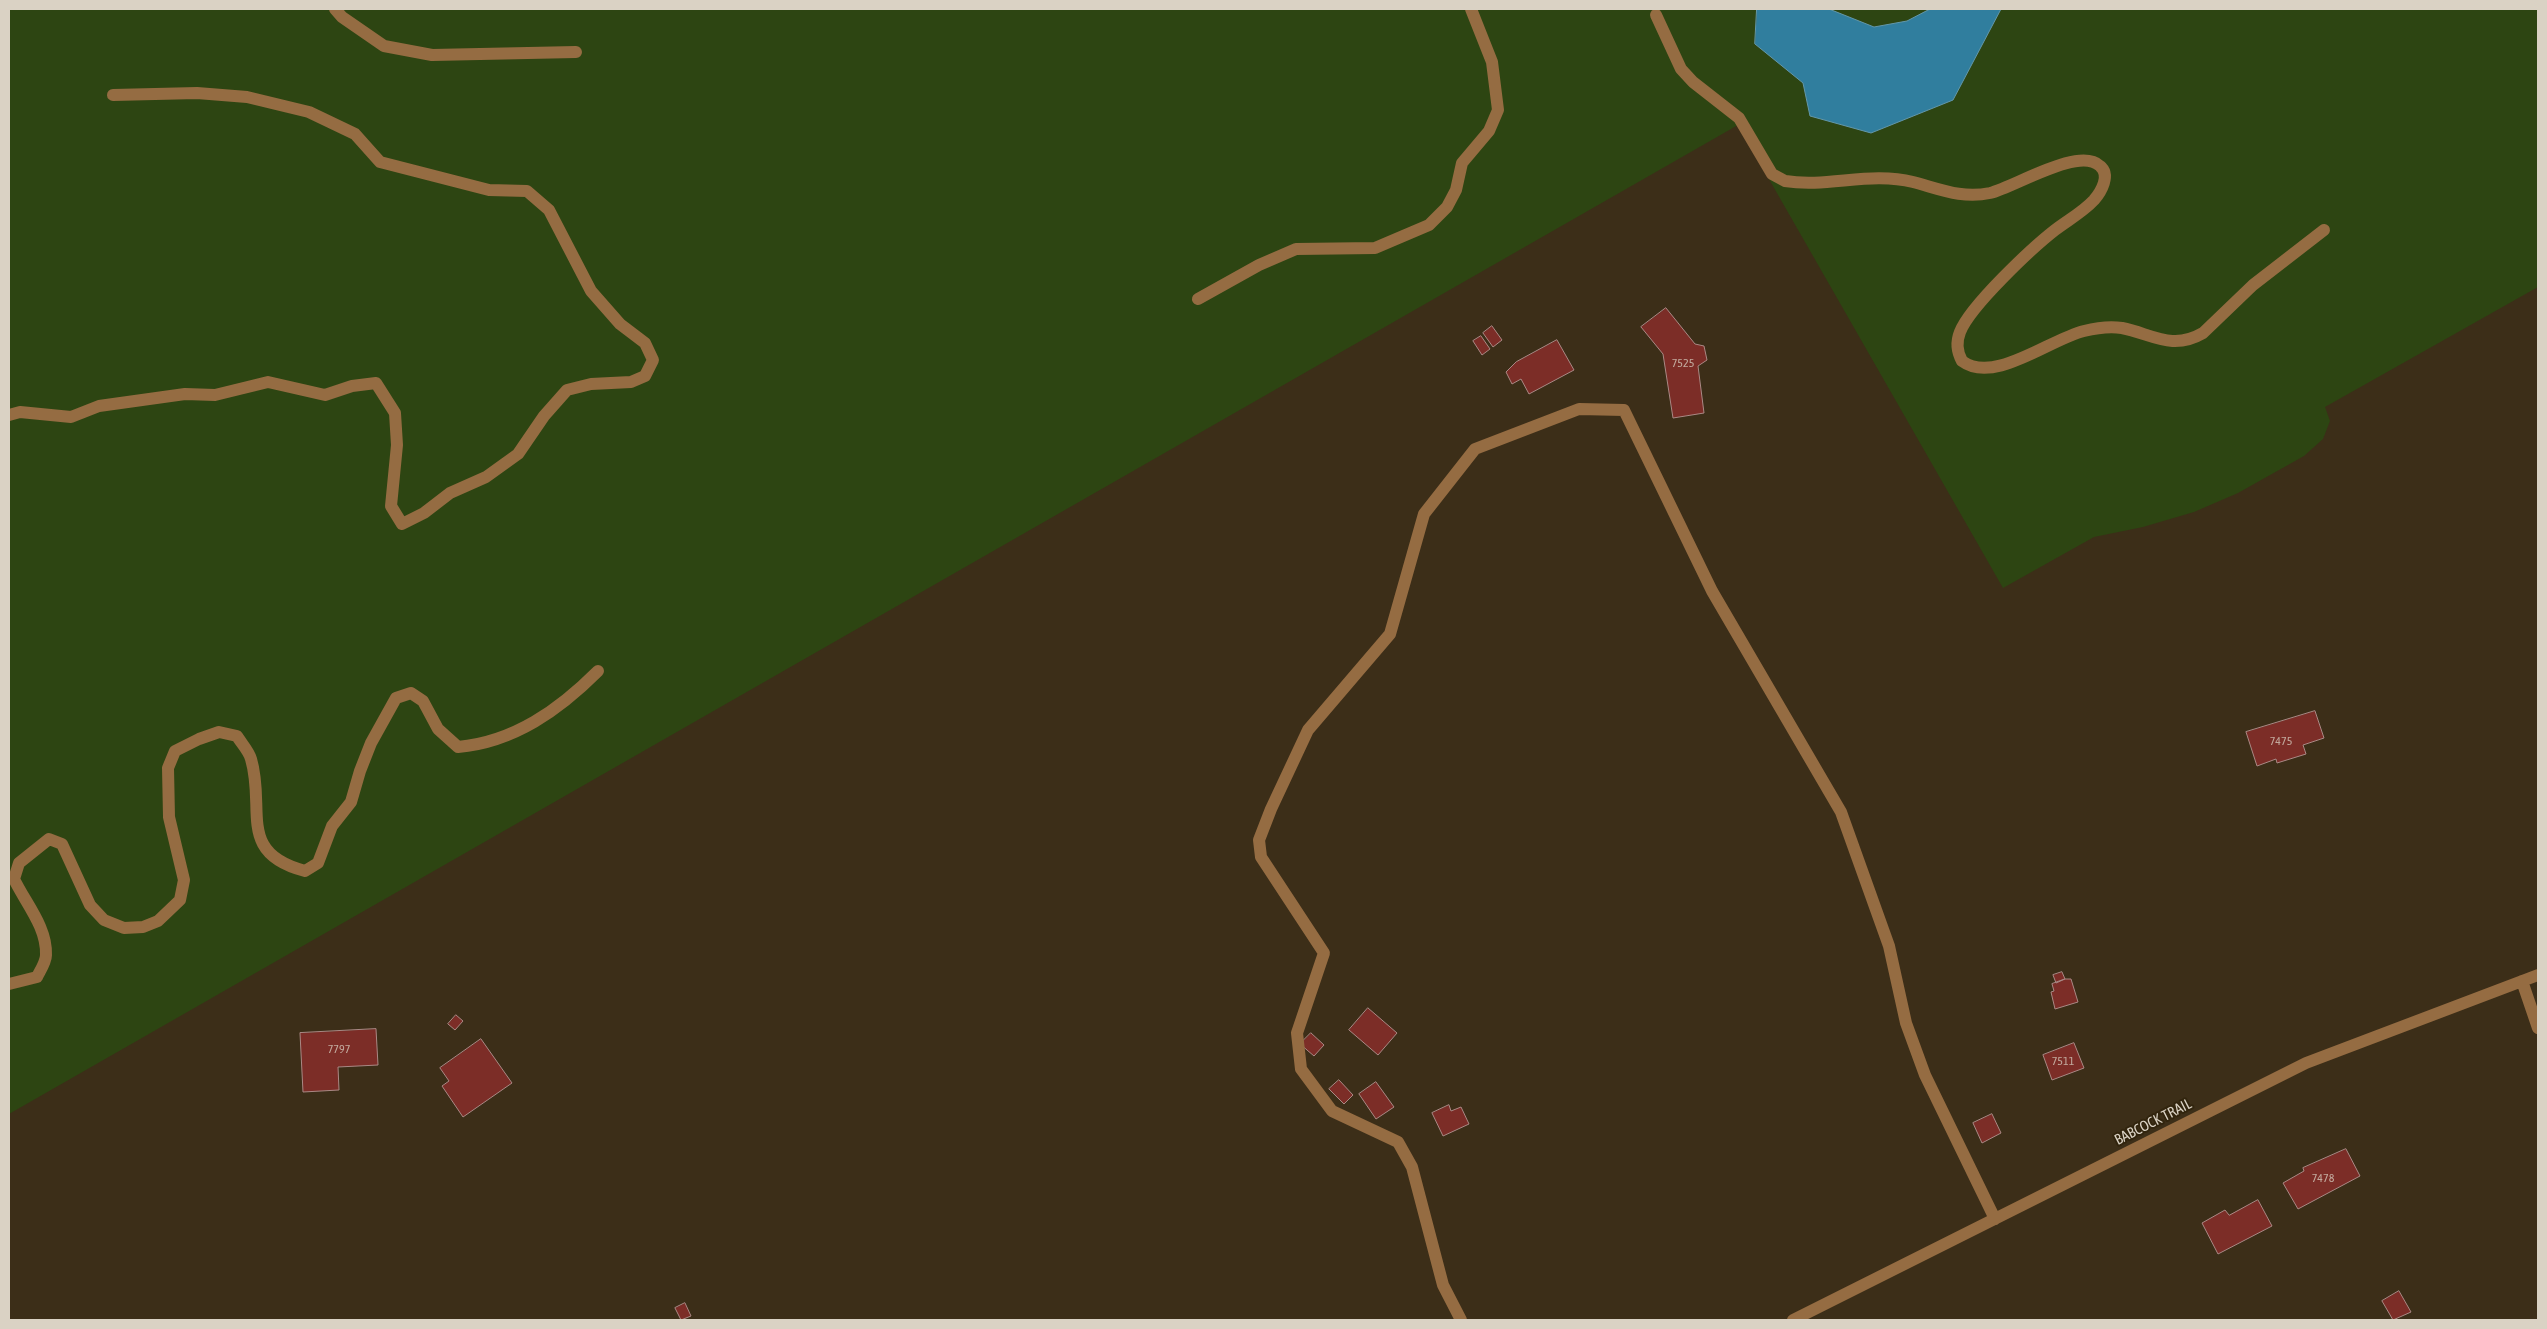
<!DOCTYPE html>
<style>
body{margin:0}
#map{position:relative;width:2547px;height:1329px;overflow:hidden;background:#3c2e18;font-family:"Asap Condensed",sans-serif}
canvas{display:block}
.frame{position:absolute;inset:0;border:10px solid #dad2c4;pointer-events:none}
</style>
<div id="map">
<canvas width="2547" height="1329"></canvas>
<div class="frame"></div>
</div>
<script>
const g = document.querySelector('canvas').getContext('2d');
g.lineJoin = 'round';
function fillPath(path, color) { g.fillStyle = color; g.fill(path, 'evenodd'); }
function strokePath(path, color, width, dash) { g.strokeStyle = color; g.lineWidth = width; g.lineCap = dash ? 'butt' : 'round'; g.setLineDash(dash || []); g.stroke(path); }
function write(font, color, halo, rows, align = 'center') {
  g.font = font + ' "Asap Condensed",sans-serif'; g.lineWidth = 4; g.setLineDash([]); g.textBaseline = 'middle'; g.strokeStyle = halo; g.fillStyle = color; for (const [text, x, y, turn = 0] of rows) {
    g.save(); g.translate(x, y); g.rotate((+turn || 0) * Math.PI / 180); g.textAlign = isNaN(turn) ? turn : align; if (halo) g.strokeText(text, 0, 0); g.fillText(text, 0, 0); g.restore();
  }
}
fillPath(new Path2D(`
 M9,9H2538V287L2325,407L2330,421L2323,439L2304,456L2238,493L2194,512L2143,527L2094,537L2003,588L1738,125L9,1114Z`), '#2d4512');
const water = new Path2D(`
 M1757,9H1829L1874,27L1907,21L1930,9H2001L1953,100L1871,133L1810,116L1803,83L1755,44Z`);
fillPath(water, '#307e9e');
strokePath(water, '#6397a9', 1);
const building = new Path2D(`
 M1666,308L1695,344L1704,346L1707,360L1698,366L1704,413L1673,418L1663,354L1641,327Z
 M1492,326L1502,340L1493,347L1483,333Z
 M1481,336L1490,349L1482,355L1473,341Z
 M1557,340L1574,370L1529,394L1521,379L1512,384L1506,372L1516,362Z
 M2315,711L2324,738L2303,745L2306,754L2277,763L2276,759L2257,766L2246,732Z
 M2062,972L2065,979L2056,983L2053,975Z
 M2065,979H2071L2078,1002L2055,1009L2051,992L2054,991L2052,984Z
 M1368,1008L1397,1033L1378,1055L1349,1030Z
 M456,1015L463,1021L455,1030L448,1024Z
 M376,1029L378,1065L338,1067L339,1090L303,1092L300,1033Z
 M1311,1033L1324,1045L1314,1056L1300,1044Z
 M481,1039L512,1083L463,1117L442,1086L449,1081L440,1068Z
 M2074,1043L2084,1068L2052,1080L2043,1055Z
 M1339,1080L1353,1095L1344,1104L1329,1089Z
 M1376,1082L1394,1107L1376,1119L1359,1094Z
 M1449,1105L1451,1111L1461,1107L1469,1124L1443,1136L1432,1113Z
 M1992,1114L2001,1133L1982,1143L1973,1123Z
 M2346,1149L2360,1176L2298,1209L2283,1183L2304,1171L2303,1168Z
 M2258,1200L2272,1226L2218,1254L2202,1223L2225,1210L2229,1215Z
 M2399,1291L2411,1312L2393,1320L2382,1301Z
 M685,1303L691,1316L681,1320L675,1308Z`);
fillPath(building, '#7c2d27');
strokePath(building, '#aa8985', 1);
strokePath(new Path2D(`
 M335,9L342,17L384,46L432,55L576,52
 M1656,15L1681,69L1693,82L1739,118L1772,174L1785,181C1828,188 1870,171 1913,182C1940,189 1962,199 1990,193C2015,187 2079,146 2100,166C2111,175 2101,192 2094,200C2083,212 2068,220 2055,230C2032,248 1970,306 1960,332C1956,342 1957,352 1962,361C1994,385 2050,339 2084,331C2096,328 2109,326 2122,328C2152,334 2172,351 2203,333L2253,285L2324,230
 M1198,299L1259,265L1296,249L1375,248L1429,225L1447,207L1456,190L1462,163L1489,131L1498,110L1492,62L1471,9
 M9,415L20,412L71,417L99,406L185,394L215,395L268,382L325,395L352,386L376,383L395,413L397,445L391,506L402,524L424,513L450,493L486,477L518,454L544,416L567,390L591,384L631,382L645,376L653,360L645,343L620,324L591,291L549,210L527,191L489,190L380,162L355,134L309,112L247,97L197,93L113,95
 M2522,981L2538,1028
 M9,984L37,977C40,971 46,962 46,955C47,927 26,904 14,879L19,863L49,839L62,844L90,905L104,920L124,928L143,927L158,921L180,900L184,880L169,817L168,768L175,751L199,739L219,732L237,736C241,743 249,751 251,759C266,809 236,853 305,871L318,863L332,826L351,802L360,771L371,743L396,698L411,693L423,701L438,729L458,747C514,742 559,710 598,671
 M1461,1320L1443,1285L1412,1167L1398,1142L1332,1111L1301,1069L1297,1033L1324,953L1261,857L1259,840L1271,809L1308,730L1390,634L1424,514L1475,449L1579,409L1624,410L1712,591L1841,812L1889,946L1906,1023L1925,1075L1995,1219
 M1793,1320L2306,1063L2538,975`), '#956c42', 12);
write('12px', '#c2a99d', null, [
 ["7525",1683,363],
 ["7475",2281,741],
 ["7797",339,1049],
 ["7511",2063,1061],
 ["7478",2323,1178]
]);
write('15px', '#dad2c4', '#32250e', [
 ["BABCOCK TRAIL",2153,1122,-27]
]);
</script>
